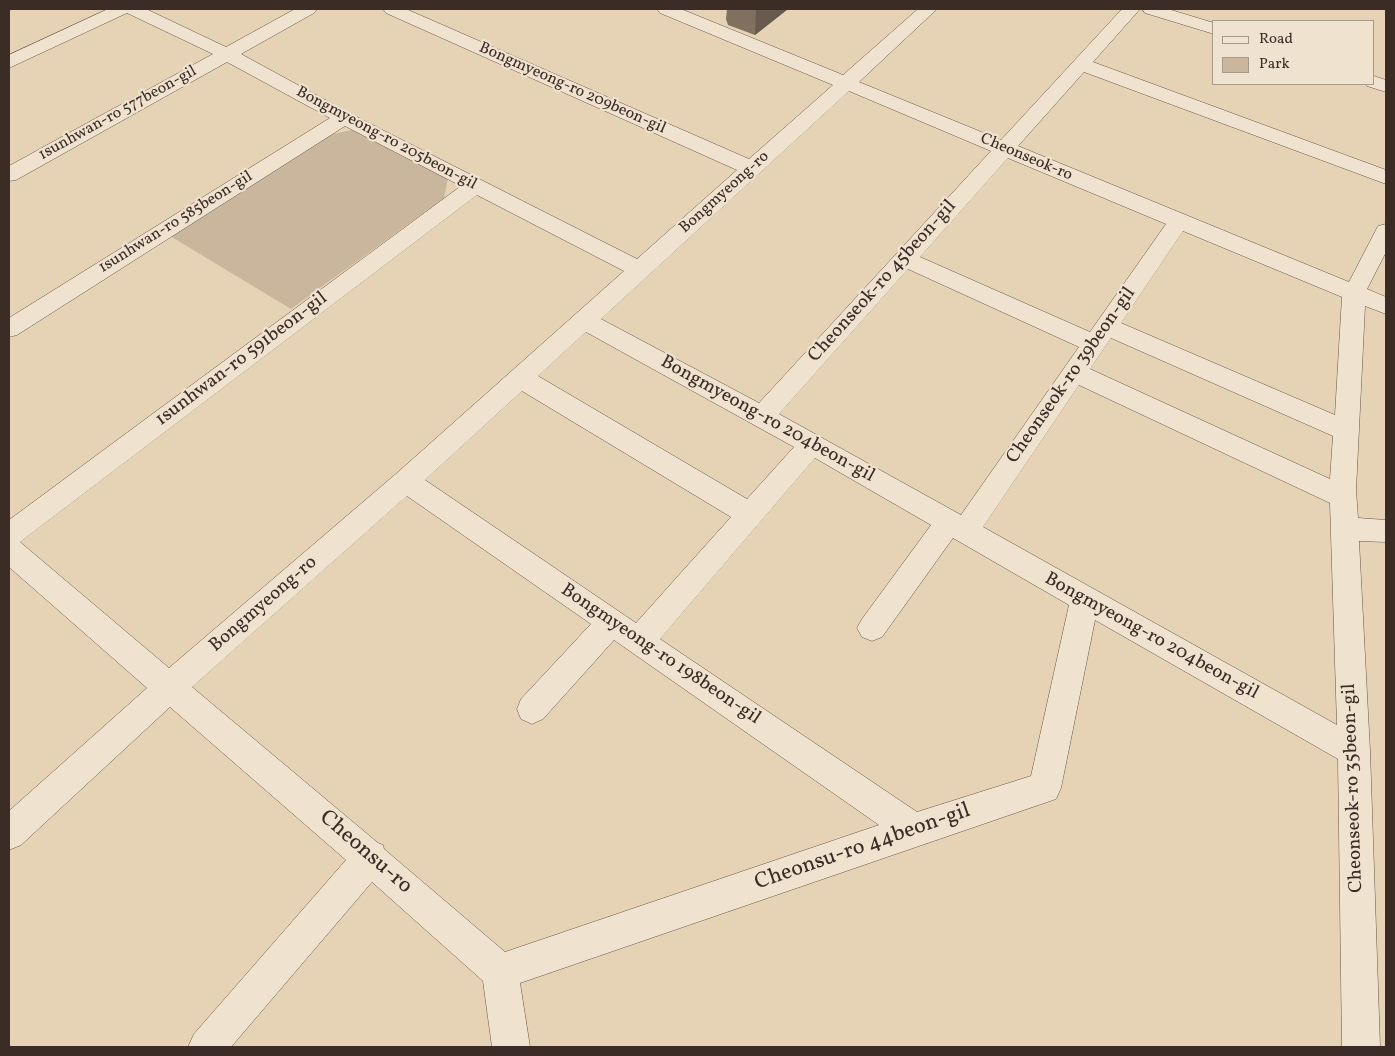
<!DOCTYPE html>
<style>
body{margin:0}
#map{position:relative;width:1395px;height:1056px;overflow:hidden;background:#e6d2b5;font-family:Vollkorn,serif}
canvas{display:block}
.frame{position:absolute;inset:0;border:10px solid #3b2c26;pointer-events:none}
.legend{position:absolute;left:1212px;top:20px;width:162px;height:65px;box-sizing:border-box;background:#efe2cf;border:1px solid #a7998b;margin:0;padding:6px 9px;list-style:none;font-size:15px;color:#3b2c26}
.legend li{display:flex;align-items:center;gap:10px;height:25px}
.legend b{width:25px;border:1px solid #a7998b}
</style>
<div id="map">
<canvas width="1395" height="1056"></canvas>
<div class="frame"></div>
<ul class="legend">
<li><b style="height:6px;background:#efe2cf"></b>Road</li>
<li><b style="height:14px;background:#c9b69d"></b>Park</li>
</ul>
</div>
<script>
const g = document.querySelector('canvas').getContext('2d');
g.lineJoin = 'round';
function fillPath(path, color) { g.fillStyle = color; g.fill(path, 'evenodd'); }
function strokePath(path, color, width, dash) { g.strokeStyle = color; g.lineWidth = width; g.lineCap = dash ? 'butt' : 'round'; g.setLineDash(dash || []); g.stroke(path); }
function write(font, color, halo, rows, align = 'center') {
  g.font = font + ' Vollkorn,serif'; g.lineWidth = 4.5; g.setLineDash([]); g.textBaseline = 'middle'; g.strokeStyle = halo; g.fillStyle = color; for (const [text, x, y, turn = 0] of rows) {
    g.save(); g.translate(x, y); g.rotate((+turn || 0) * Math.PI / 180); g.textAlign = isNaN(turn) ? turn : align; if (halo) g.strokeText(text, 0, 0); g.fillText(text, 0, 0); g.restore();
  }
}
fillPath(new Path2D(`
 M352,130L448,178L444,198L291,309L170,236L328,135Z`), '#c9b69d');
const minor = new Path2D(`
 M108,9H146L226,47L295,9H317L314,13L241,54L351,114L637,259L737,170L386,13L383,9H406L749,159L833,85L660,13L657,9H681L843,75L918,9H937L859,82L1001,140L1122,9H1140L1093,62L1386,170V184L1084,72L1018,146L1349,282L1378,226L1386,224V252L1367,289L1386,297V314L1365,306L1356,490L1358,518L1386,520V542L1359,541L1370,751L1380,1047H1342L1338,759L1095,620L1061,788L1056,799L520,983L530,1047H492L483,981L372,882L231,1047H188L194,1034L346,860L170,707L21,845L9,850V811L147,688L9,567V520L461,186L345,126L17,335L9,337V318L330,118L227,62L16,180L9,181V166L213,54L127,13L9,68V55ZM849,91L991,151L759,403L601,319ZM1008,158L1166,224L1090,332L920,257ZM477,195L624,271L397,473L169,668L20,542ZM1183,231L1342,297L1335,415L1121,323ZM908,269L1079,347L961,515L779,414ZM586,332L794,447L747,499L538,376ZM1111,338L1333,436L1330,479L1090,369ZM1079,385L1330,503L1337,725L983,527ZM522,391L731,517L636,623L425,480ZM815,458L931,525L862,619L857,628L862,637L872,641L882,637L953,538L1069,605L1031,776L917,812L660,639ZM407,496L591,624L521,699L517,709L521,719L532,724L543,719L614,640L879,825L505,952L384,849L383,845L378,843L192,687Z
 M1142,9H1168L1214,23V34L1145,13Z
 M1374,76L1386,80V92L1367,86L1366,84H1374Z`);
strokePath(minor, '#66564a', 1);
fillPath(minor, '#efe2cf');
fillPath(new Path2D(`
 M727,9H788L755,35L728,25L726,19Z`), '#7f7060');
fillPath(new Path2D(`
 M756,9H788L755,35Z`), '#685b4e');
write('16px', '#3b2c26', '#efe2cf', [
 ["Bongmyeong-ro 209beon-gil",572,89,24],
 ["1sunhwan-ro 577beon-gil",118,114,-29],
 ["Bongmyeong-ro 205beon-gil",386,139,28],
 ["Cheonseok-ro",1026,158,23],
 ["Bongmyeong-ro",725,193,-42],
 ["1sunhwan-ro 585beon-gil",176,223,-32]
]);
write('19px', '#3b2c26', '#efe2cf', [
 ["Cheonseok-ro 45beon-gil",883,282,-48],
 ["1sunhwan-ro 591beon-gil",242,360,-37],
 ["Cheonseok-ro 39beon-gil",1072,376,-55],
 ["Bongmyeong-ro 204beon-gil",767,420,29],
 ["Bongmyeong-ro",264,605,-41],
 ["Bongmyeong-ro 204beon-gil",1151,637,29],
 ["Bongmyeong-ro 198beon-gil",660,655,34],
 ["Cheonseok-ro 35beon-gil",1354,788,-92]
]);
write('22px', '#3b2c26', '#efe2cf', [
 ["Cheonsu-ro 44beon-gil",863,848,-19],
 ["Cheonsu-ro",365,853,41]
]);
</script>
